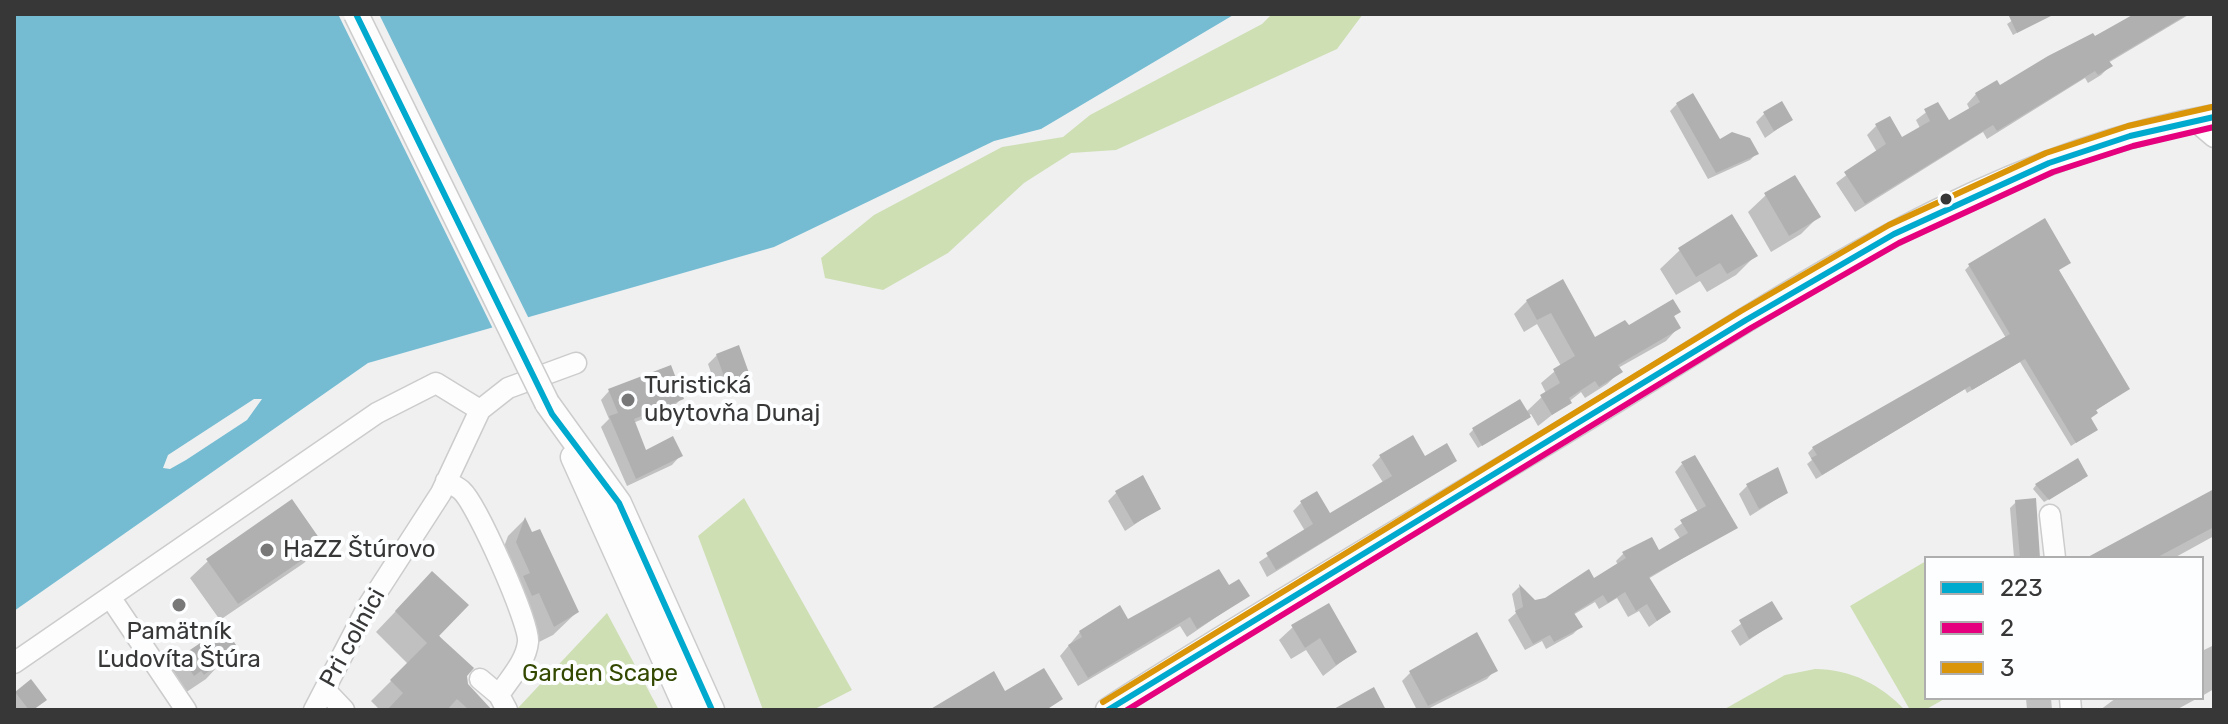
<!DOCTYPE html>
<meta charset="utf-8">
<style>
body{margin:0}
#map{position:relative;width:2228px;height:724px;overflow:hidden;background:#f0f0f1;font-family:Rubik,sans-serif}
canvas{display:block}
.frame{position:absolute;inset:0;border:16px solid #373737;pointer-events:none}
.legend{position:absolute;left:1924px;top:556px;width:280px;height:144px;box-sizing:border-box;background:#fdfeff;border:2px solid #aeaeaf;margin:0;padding:10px 14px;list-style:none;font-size:24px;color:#373737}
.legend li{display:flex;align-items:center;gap:16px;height:40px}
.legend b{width:40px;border:2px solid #aeaeaf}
</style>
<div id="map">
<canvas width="2228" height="724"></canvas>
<div class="frame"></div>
<ul class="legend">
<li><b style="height:10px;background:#00a9ce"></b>223</li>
<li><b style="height:10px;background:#e5007d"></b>2</li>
<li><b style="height:10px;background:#da9508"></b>3</li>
</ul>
</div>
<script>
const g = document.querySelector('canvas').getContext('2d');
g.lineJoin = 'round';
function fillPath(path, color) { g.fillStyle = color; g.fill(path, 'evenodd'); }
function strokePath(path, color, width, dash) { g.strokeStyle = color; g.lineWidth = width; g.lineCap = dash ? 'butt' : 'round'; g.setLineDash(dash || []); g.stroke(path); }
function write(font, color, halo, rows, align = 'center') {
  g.font = font + ' Rubik,sans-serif'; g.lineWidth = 8; g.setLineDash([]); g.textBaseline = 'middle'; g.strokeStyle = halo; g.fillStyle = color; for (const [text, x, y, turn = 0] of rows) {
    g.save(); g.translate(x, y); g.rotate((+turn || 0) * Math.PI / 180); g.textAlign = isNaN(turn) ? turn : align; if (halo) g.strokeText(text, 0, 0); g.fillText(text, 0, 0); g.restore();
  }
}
fillPath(new Path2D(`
 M1272,14H1363L1337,49L1116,150L1071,153L1024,183L948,253L883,290L825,278L821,258L874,215L1002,147L1063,137L1090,115L1262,24Z
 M744,498L852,690L813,710H763L698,536Z
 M1926,561V698H1946L1925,710H1910L1850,606Z
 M607,613L659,710H518L517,709Z
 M1815,669C1851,669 1881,685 1905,710H1723L1785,675Z`), '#cedfb4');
fillPath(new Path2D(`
 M14,14H1235L1041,129L994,141L774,247L368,363L14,611Z`), '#75bcd2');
fillPath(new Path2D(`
 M338,14H379L530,321L494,331Z
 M254,399H262L247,420L186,460L170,469L163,468L168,455Z`), '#f0f0f1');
fillPath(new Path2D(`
 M2022,14H2034L2038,21L2013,35L2007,24Z
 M2137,14H2190L2108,63L2110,66L2101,75L2088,83L2085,78L1987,139L1983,132L1855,212L1836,183L1877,152L1867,135L1876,126L1901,139L1920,128L1916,120L1937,104L1948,123L1970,110L1967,104L1976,94L1999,87Z
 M1677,104L1719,142L1757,153L1750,160L1708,179L1670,111Z
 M1765,113L1790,120L1765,138L1756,122Z
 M1766,195L1818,217L1801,234L1771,252L1748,212Z
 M1680,250L1755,256L1736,275L1707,292L1700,281L1676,295L1660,269Z
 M1970,265L2057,271L2128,389L2095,411L2089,419L2095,430L2071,446L2020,362L1967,393L1965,389L1816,479L1807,464L1812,460L1808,453L1813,448L2006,338L1965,270Z
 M1562,282L1594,339L1678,312L1672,318L1678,328L1666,341L1618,368L1620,372L1607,384L1585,398L1581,392L1538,426L1531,414L1478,448L1469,434L1473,430L1520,402L1526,412L1546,393L1541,383L1561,366L1537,324L1524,332L1514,314L1527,301Z
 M717,355L747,373L738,382L717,390L708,364Z
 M609,391L682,398L673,407L633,423L645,452L680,456L672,465L627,486L601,427L609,419L601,400Z
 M1381,456L1455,461L1267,577L1259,562L1305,531L1293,511L1301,503L1330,516L1384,484L1372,465Z
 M1682,464L1735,527L1648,579L1669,612L1649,627L1639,611L1628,617L1617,598L1599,609L1595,602L1573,615L1580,627L1573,634L1546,649L1542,641L1525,650L1508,620L1516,613L1512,594L1519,587L1534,602L1593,581L1618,565L1616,561L1624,553H1659L1681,540L1674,529L1698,512L1675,472Z
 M2082,480L2044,502L2033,489L2036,485Z
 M1747,486L1786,493L1750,516L1739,494Z
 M1117,492L1159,508L1125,531L1108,501Z
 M2214,492V536L2174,558H2091Z
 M2016,502L2039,558H2014L2010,508Z
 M524,520L577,612L553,635L537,643L499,560L508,536Z
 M321,545L304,563L220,620L190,578L208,561Z
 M412,594L465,675L466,685L490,710H380L371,701L408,664L376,632Z
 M1247,596L1187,637L1180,626L1078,686L1060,656L1080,632Z
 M1771,603L1780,619L1740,646L1731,631Z
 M1328,605L1354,652L1323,676L1306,650L1291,659L1279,640L1293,627Z
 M2214,645V689L2202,696V651Z
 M229,654L206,679L179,697L158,682L182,658Z
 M1495,670L1487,679L1426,710H1417L1402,681L1410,673Z
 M30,682L33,710H14V695Z
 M2026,698H2051L2052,710H2027Z
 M2116,698H2198L2176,710H2100Z`), '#0003');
fillPath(new Path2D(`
 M2008,14H2055L2017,33Z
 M2134,14H2188L2109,61L2113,66L2098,75L2095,71L1997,131L1993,125L1865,204L1844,172L1886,144L1875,124L1890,116L1902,137L1930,121L1924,109L1938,102L1949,120L1980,102L1975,93L1997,80L2000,85L2048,56L2093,33L2095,36Z
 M1693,93L1720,139L1732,132L1750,138L1759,154L1716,173L1676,103Z
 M1782,101L1793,120L1774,131L1763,112Z
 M1795,175L1821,217L1789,236L1764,193Z
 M1732,214L1758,256L1727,274L1720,263L1696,277L1678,248Z
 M2045,218L2071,263L2059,270L2130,389L2096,410L2098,413L2091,418L2098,430L2076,443L2025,359L1972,390L1970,386L1822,475L1811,458L1817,455L1812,447L2010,334L1968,264Z
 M1563,279L1595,337L1625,320L1629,325L1673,299L1681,312L1674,316L1681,328L1618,365L1623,372L1599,387L1595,381L1569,398L1572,403L1552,415L1540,395L1560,383L1553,369L1575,356L1551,313L1537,320L1526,300Z
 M739,345L749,373L726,382L716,354Z
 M671,365L684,399L634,419L646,450L673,436L683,456L636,479L609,416L618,413L608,389Z
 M1520,399L1531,417L1482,446L1472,428Z
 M1413,435L1425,456L1447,443L1457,461L1276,570L1266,553L1313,524L1300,501L1317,491L1330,513L1392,476L1379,455Z
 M1695,455L1738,528L1649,577L1671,612L1657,621L1647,604L1636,611L1625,592L1608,603L1603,595L1574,613L1583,627L1554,642L1550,635L1533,644L1515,611L1523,607L1519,584L1535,600L1545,598L1589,569L1594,578L1626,558L1622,552L1652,537L1659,550L1688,533L1680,520L1706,506L1681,462Z
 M2078,458L2088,476L2049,500L2035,484Z
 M1778,467L1788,493L1759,509L1746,484Z
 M1143,475L1161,509L1134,524L1115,491Z
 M2214,489V527L2156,558H2086Z
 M2036,498L2040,558H2020L2015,500Z
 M292,499L324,545L238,604L206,559Z
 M525,517L532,532L540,529L579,612L554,627L539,593L532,596L523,576L530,573L516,542Z
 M1219,569L1229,585L1239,579L1250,596L1197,629L1190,617L1088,678L1068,645L1082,637L1079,631L1120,605L1128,619Z
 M432,571L469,605L439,636L474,668L467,676L468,684L492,710H469L457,699L447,710H387L403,693L390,680L427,643L395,611Z
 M1772,601L1783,619L1749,639L1739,620Z
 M1329,603L1357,652L1336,665L1320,638L1305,648L1291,625Z
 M224,627L238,648L204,675L201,671L194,676L181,656Z
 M1477,632L1498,671L1428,706L1409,671Z
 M1044,668L1063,699L1046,710H929L994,671L1005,691Z
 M31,679L47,700L33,710H29L15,692Z
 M1374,687L1386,710H1332Z`), '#b0b0b1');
const minor = new Path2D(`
 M2194,120L2214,137
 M446,481C451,484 458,487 462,491C477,505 530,623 528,642C526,662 509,679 499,695L507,710
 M2050,515L2055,558
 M110,597L186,710
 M14,663L377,413L436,383L480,410
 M480,679L499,695
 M325,690L344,710
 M2070,698L2071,710
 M314,710L368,606L441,493L480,410L508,388L576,363`);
const major = new Path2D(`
 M547,403L619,503L712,710
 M573,457L687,710
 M1108,710C1270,606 1436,510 1600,410C1794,292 1986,156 2214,117`);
strokePath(minor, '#cccccd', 23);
strokePath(major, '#cccccd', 27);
strokePath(minor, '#fdfdfd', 20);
strokePath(major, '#fdfdfd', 24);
const majorBridge = new Path2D(`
 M356,14L547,403`);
strokePath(majorBridge, '#cccccd', 27, []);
strokePath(majorBridge, '#fdfdfd', 24);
strokePath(new Path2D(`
 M356,14L552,414L619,503L712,710
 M1108,710L1746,320L1894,234L2049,163L2130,136L2214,117`), '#00a9ce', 6);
strokePath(new Path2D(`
 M1127,710L1751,328L1899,243L2053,172L2133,146L2214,127`), '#e5007d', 6);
strokePath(new Path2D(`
 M1103,702L1741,311L1889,225L2046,153L2128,126L2212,107`), '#da9508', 6);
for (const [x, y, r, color] of [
 [1946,199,7,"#373737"],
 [628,400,8,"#787878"],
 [267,550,8,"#787878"],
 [179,605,8,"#787878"]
]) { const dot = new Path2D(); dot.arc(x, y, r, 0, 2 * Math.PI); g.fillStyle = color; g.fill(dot); strokePath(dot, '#fdfeff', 3); }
write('24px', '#373737', '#fdfeff', [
 ["Turistická",644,386],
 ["ubytovňa Dunaj",644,414],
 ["HaZZ Štúrovo",283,550],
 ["Pamätník",179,632,"center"],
 ["Ľudovíta Štúra",179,660,"center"]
], 'left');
write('24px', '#373737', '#fdfeff', [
 ["Pri colnici",353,638,-61]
]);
write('24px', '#334800', '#fdfeff', [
 ["Garden Scape",600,674]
]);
</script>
